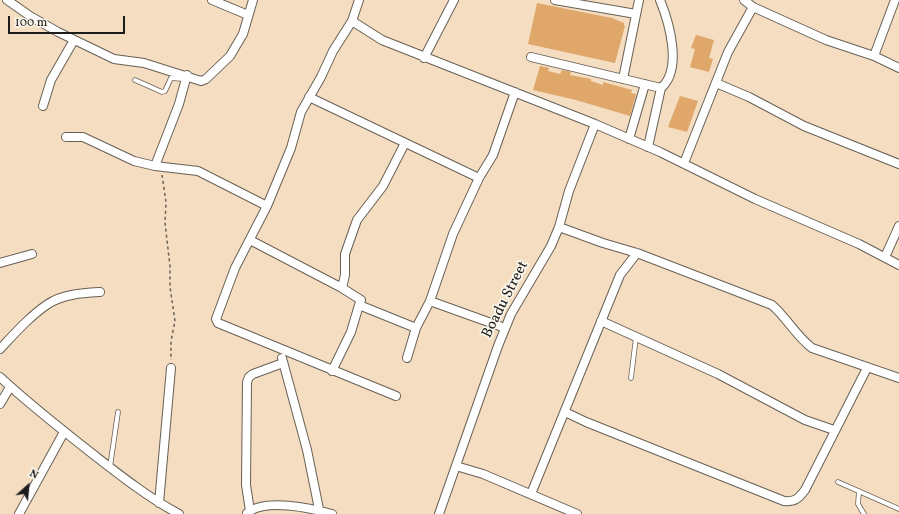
<!DOCTYPE html>
<style>
body{margin:0}
#map{position:relative;width:899px;height:514px;overflow:hidden;background:#f4ddc0;font-family:Vollkorn,serif}
canvas{display:block}
.north{position:absolute;left:8px;top:466px;width:40px;height:40px;-webkit-text-stroke:3px #fbf7ec;paint-order:stroke;rotate:27deg;font-size:11px;font-weight:700;line-height:16px;text-align:center;color:#1c1c1c}
.north::after{content:'';display:block;margin:auto;width:14px;height:18px;background:#1c1c1c;clip-path:polygon(50% 0,100% 100%,50% 72%,0 100%)}
.scale{position:absolute;left:8px;top:16px;width:117px;height:18px;box-sizing:border-box;border:2px solid #1c1c1c;border-top:0;padding-left:5px;font-size:12px;line-height:14px;white-space:nowrap;color:#1c1c1c;-webkit-text-stroke:3px #fbf7ec;paint-order:stroke}
</style>
<div id="map">
<canvas width="899" height="514"></canvas>
<div class="north">N</div>
<div class="scale">100 m</div>
</div>
<script>
const g = document.querySelector('canvas').getContext('2d');
g.lineJoin = 'round';
function fillPath(path, color) { g.fillStyle = color; g.fill(path, 'evenodd'); }
function strokePath(path, color, width, dash) { g.strokeStyle = color; g.lineWidth = width; g.lineCap = dash ? 'butt' : 'round'; g.setLineDash(dash || []); g.stroke(path); }
function write(font, color, halo, rows, align = 'center') {
  g.font = font + ' Vollkorn,serif'; g.lineWidth = 3.5; g.setLineDash([]); g.textBaseline = 'middle'; g.strokeStyle = halo; g.fillStyle = color; for (const [text, x, y, turn = 0] of rows) {
    g.save(); g.translate(x, y); g.rotate((+turn || 0) * Math.PI / 180); g.textAlign = isNaN(turn) ? turn : align; if (halo) g.strokeText(text, 0, 0); g.fillText(text, 0, 0); g.restore();
  }
}
fillPath(new Path2D(`
 M537,3L612,18L624,23V25L625,26L615,63L528,44Z
 M696,35L714,40L709,58L713,59L709,72L690,67L695,49L691,48Z
 M540,66L549,68L548,71L560,74L562,70L571,72L570,75L591,79V81L603,85V82L632,90L631,93L636,94L630,116L576,100L533,90Z
 M680,96L698,101L687,132L668,127Z`), '#dfa769');
const service = new Path2D(`
 M135,80L162,92L165,91L171,78L183,79
 M631,378L636,337
 M110,467L118,412
 M838,482L899,509
 M859,491L858,504L864,514`);
const minor = new Path2D(`
 M7,0L30,16L58,32L114,59L144,63L201,81L206,79L230,56L243,34L253,0
 M212,0L248,15
 M359,0L352,21L333,51L321,77L301,112L291,148L267,206L235,268L216,319L218,323L396,396
 M555,0L636,14
 M744,0L753,7L826,40L874,56L899,68
 M352,21L382,40L595,124L660,152L755,199L859,244L899,265
 M874,56L895,0
 M531,57L661,88C683,69 669,22 660,0
 M424,58L454,0
 M623,79L639,0
 M716,83L749,97L804,126L899,164
 M309,97L479,178
 M43,106L51,80L74,40
 M66,137H83L134,161L155,166L198,171L267,206
 M629,139L645,84
 M648,147L661,88
 M684,163L728,52L753,7
 M155,166L179,104L187,75
 M559,227L603,243L637,253L772,305C787,318 796,336 812,348L899,378
 M250,240L342,288L361,300L359,305L416,328
 M885,257L899,226
 M0,263L32,254
 M342,288L345,275V254L357,220L383,186L405,143
 M430,301L505,328
 M601,321L718,374L805,420L834,430
 M0,349C15,333 30,316 48,304C63,294 83,293 100,292
 M282,358L307,450L320,514
 M407,358L416,328L430,301L453,234L479,178L493,155L515,92
 M332,371L351,332L359,305
 M0,377C30,405 62,430 94,455C121,476 149,498 179,514
 M0,404L10,387
 M565,412L586,422L784,501C795,502 798,499 805,490L867,368
 M456,466L483,474L577,514
 M531,494L620,275L637,253
 M159,503L171,368
 M250,511L246,485L247,382L249,377L253,374L283,363
 M247,513C265,498 311,508 332,514
 M19,514L64,432
 M439,514L498,346L511,314L551,246L559,227L569,191L595,124`);
strokePath(service, '#686055', 5.5);
strokePath(minor, '#686055', 10);
strokePath(new Path2D(`
 M162,175L166,202L165,223L170,266V287L175,321L171,341V360`), '#686055', 1.5, [3, 3]);
strokePath(service, '#fff', 4);
strokePath(minor, '#fff', 8);
write('15px', '#1c1c1c', '#fbf7ec', [
 ["Boadu Street",506,300,-63]
]);
</script>
